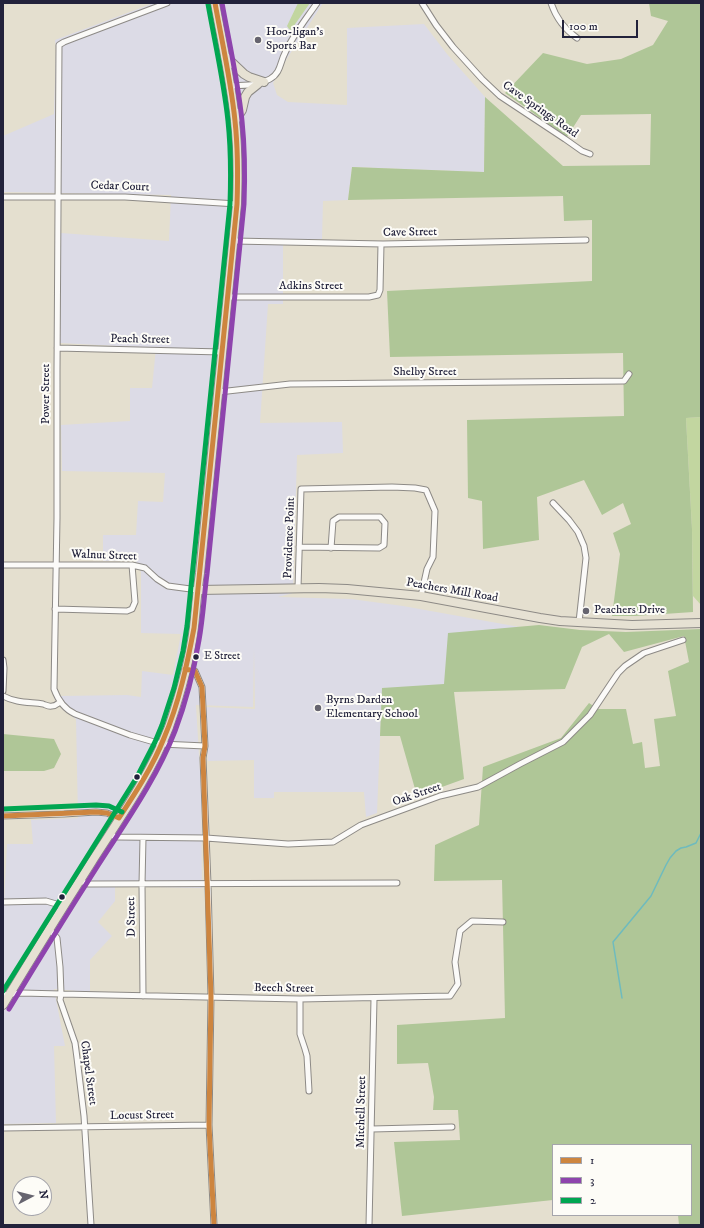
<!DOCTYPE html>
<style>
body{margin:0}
#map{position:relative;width:704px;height:1228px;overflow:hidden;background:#e4dfcf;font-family:"IM FELL DW Pica",serif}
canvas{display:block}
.frame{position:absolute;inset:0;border:4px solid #22223b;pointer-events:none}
.legend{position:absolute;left:552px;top:1144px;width:140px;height:72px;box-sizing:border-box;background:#fdfcf7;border:1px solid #a5a5ac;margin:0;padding:5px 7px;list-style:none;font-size:12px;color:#22223b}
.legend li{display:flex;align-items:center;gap:8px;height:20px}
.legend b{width:20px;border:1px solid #a5a5ac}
.north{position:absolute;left:12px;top:1176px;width:40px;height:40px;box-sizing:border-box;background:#fdfcf7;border:1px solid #a5a5ac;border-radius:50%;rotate:83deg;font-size:11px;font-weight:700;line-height:16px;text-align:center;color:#22223b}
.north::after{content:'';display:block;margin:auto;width:14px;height:18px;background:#66646f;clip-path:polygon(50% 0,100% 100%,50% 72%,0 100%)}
.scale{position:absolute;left:562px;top:20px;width:76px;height:18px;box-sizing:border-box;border:2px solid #22223b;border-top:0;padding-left:5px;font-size:12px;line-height:14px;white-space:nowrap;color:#22223b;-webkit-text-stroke:3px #fdfcf7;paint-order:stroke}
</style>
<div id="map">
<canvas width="704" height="1228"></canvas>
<div class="frame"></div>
<ul class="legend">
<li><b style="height:5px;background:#cd853f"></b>1</li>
<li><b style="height:5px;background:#8e44ad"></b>3</li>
<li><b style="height:5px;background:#00a651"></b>2</li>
</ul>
<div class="north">N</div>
<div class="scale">100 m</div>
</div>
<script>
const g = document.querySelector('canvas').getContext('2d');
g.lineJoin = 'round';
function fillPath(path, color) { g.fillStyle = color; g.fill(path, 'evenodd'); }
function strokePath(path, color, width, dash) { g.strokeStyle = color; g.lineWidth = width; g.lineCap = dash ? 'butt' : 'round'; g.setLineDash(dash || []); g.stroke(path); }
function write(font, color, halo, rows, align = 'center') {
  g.font = font + ' "IM FELL DW Pica",serif'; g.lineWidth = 4; g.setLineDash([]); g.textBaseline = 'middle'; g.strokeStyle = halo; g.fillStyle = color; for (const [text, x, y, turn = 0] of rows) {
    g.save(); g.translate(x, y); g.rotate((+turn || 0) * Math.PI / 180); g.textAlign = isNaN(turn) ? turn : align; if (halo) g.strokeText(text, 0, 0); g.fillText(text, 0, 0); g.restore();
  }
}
fillPath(new Path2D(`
 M154,3H323L286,60L273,83L277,95L288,102L347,105V28L424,24L447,54L485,97L484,172L352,167L348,200L323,201L322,239H283V304H268L260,423L342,422L343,453L297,455L293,593L278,597L351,599L403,606L525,628L527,687L382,689L377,813L366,817L364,792H274V798H254V760L208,761L205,707L255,709L254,648L253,707L196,705L201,789L202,888L115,886V901L98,922L112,936L90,960V992L54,989L65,1046H54L56,1123L3,1124V904L4,903L7,844H33L31,820L78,818L76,719L63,710L54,698L60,696L127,695L141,697L142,671L173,675L181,634L141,633V572L135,560L103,561V535H136L138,501L163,502L165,473L62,471L61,425L130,421V388H152L156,348L60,343L61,233L169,241L171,195L3,192V136L54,114L56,48L55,40Z`), '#dcdbe6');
fillPath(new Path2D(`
 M298,3H310L291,30L289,29L287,26Z
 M701,417V605L693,596L692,529L686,418Z`), '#c2d6a0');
fillPath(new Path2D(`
 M649,3H701V417L686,418L692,529L693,612L635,616H612L620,554L613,533L631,524L623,503L602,515L584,480L537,497L539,540L483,549L482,501L468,498L467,420L624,416L623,353L390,357L387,291L592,281V220L564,221L563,196L348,200L352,167L484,172L485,97L563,166L650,165L651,114L581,115L567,137L505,93L543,53L587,64L621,59L653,45L668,21L651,16Z
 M539,625L580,630L626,632L701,629V1225H679L678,1215H691V1145H553V1200L402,1216L394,1142L460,1140L458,1110H433L434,1097L428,1063L397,1064V1025L505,1018L502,880L434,881L435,845L479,825L483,767L561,738L589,703L598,709H626L633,744L642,742L645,768L660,766L654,719L676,716L668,671L689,662L684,636L624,652L609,634L582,647L565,689L454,692L464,779L417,796L400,736H380L382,688L444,684L448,633Z
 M3,734L54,739L61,754L54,768L44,771H3Z`), '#afc697');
strokePath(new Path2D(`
 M622,998L613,942L651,896L666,865L670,858L676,851L681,848L686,847L696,843L701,833`), '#6ebbbe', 1.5);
const minor = new Path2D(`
 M167,3L77,37L64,42L59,45L57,371V518L54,689C58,700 64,709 75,714L130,735L161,744L205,746
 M422,3L436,25L453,47L482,79L500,96L565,139L582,151L590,154
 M551,3C556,18 564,29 577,38
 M231,86C244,85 258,86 270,79C281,73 280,62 285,53C293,35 306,19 317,3
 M3,197H125L237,204
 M234,241L383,244L586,240
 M228,297H369L378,295L380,290L381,244
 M57,348L222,352
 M219,392L290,384L624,381L629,374
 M553,503L569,520L578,532L584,546L586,558L579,622
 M299,547L379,548L384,545L385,523L380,517H339L333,521L331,548
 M3,565H132L145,568L157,579L168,586L198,590
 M298,588L301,489L392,487L415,488L426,490L435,511L433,557L427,569L421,596
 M55,609L127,611L132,609L135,602L132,565
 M3,660L4,668L3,691
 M185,669L195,671L202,687L205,746L203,758L208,884L211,997L209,1125L214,1225
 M3,696C16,703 29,702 43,704C46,705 49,707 52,706C56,706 57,704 60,702
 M3,816L64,814L96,812L107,813L119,818
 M109,835L118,837L206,838L288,844L333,842L361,825L440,796L478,787L520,764L563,742L590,715L618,673L625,666L644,653L683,640
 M143,838L142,884L143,996
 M80,881L88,884L397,883
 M3,902L46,901L63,906
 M49,929L57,938L60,967L61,994L60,1000L75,1043L77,1058L84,1116L91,1225
 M3,995L22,993L61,994L300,999L450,996L458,984L455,962L460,931L472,921L503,922
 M300,999V1034L305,1049L307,1056L309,1091
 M3,1128L209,1125
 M372,1129L452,1127
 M369,1225L374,999`);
const primary = new Path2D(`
 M198,590L319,588L347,589L421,596L540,618L560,621L632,625L701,623`);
const trunk = new Path2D(`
 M225,56L244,74L249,77L264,82
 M235,121L242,110L245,97L248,92L258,84
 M3,1005C32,957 61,910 91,863C119,819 150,776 169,727C180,695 190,660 194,627C196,609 197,591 200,573L237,204C238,176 238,149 235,121C231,81 222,42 215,3`);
strokePath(minor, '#8d8a86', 7);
strokePath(primary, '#8d8a86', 10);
strokePath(trunk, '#8d8a86', 10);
strokePath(minor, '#fbfaf8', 5);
strokePath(primary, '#e6e1d3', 8);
strokePath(trunk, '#e6e1d3', 8);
strokePath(new Path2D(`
 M185,669L195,671L202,687L205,746L203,758L211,997L209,1125L214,1225
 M3,816L96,812L107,813L119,818C136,792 153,766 164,738C179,703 187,665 194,628L237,204C238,176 238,149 235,121C231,81 222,42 215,3`), '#cd853f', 5);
strokePath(new Path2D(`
 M9,1009C38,961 67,914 97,867C125,823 156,780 175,731C186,702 194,670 199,640C203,618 204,596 207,574L244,204C245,177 245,149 242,121C238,81 229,42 222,3`), '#8e44ad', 5);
strokePath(new Path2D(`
 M3,809L96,805L109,806L122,812
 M3,991L137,777L155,742L162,725L174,688L183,651L187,626L230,204C231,176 231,149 228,121C224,82 215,43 208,4`), '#00a651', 5);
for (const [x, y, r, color] of [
 [258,40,4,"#66646f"],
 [586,611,4,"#66646f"],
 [196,657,3.5,"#22223b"],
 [318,708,4,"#66646f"],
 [137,777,3.5,"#22223b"],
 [62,897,3.5,"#22223b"]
]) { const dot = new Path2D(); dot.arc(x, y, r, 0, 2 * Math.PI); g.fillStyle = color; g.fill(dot); strokePath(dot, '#fdfcf7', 1.5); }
write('11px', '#22223b', '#fdfcf7', [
 ["E Street",204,657]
], 'left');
write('12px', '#22223b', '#fdfcf7', [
 ["Hoo-ligan's",266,33],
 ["Sports Bar",266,47],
 ["Peachers Drive",594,611],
 ["Byrns Darden",326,701],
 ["Elementary School",326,715]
], 'left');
write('12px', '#22223b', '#fdfcf7', [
 ["Cave Springs Road",540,110,35],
 ["Cedar Court",120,187,2],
 ["Cave Street",410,233,-1],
 ["Adkins Street",311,287],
 ["Peach Street",140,340,1],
 ["Shelby Street",425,373],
 ["Power Street",47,394,-90],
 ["Providence Point",290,538,-88],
 ["Walnut Street",104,556,2],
 ["Peachers Mill Road",452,591,10],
 ["Oak Street",417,795,-19],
 ["D Street",132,917,-91],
 ["Beech Street",284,989,1],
 ["Chapel Street",88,1073,82],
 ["Mitchell Street",362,1112,-89],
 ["Locust Street",142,1116,-1]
]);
</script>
